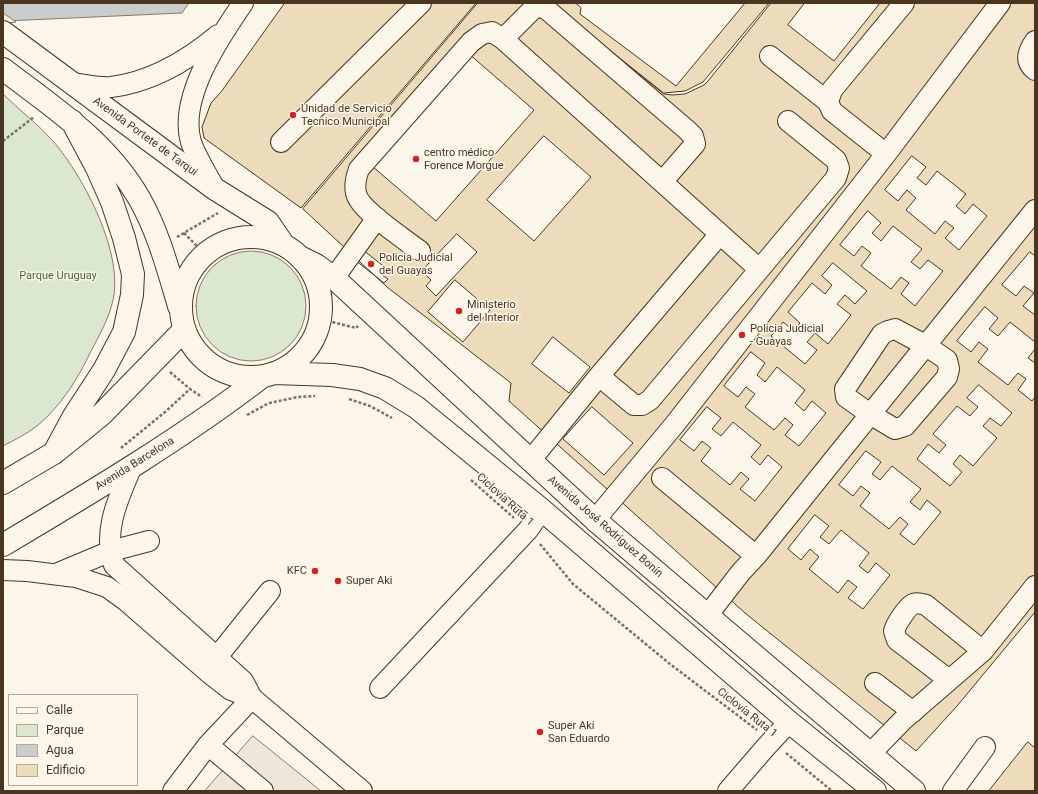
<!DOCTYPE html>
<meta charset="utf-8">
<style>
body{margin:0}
#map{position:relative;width:1038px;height:794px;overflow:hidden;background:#fbf6e9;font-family:Roboto,sans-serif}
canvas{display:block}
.frame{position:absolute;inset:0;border:4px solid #4a3520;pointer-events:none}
.legend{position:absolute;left:8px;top:694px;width:130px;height:92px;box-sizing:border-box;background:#fbf6e9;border:1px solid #b4a999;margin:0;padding:5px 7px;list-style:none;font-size:12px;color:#4a3520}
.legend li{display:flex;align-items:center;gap:8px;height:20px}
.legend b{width:20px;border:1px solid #b4a999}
</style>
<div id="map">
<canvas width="1038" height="794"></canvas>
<div class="frame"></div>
<ul class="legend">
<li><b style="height:5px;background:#fbf6e9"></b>Calle</li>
<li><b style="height:11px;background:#dce7d0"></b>Parque</li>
<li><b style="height:11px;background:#c9cecd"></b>Agua</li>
<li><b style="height:11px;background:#ecdcbc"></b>Edificio</li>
</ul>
</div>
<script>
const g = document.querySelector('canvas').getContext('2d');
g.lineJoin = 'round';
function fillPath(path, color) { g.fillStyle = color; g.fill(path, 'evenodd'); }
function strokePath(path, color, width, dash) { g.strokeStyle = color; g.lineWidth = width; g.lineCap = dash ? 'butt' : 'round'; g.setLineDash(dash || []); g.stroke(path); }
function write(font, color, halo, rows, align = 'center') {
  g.font = font + ' Roboto,sans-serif'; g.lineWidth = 3; g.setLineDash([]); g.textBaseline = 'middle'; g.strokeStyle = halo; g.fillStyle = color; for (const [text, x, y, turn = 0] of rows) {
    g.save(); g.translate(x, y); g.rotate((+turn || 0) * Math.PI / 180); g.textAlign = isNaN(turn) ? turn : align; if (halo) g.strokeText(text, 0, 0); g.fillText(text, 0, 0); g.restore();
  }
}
const green = new Path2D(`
 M3,94C19,110 38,124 53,141C84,177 126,257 112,304C108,320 99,336 91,351C78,379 60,407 37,426C27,434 14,440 3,446Z
 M196 306a55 55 0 1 1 110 0a55 55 0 1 1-110 0Z`);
fillPath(green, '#dce7d0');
strokePath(green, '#887966', 1);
const parking = new Path2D(`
 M253,736L321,791H205Z`);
fillPath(parking, '#ede7d9');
strokePath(parking, '#887966', 1);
const water = new Path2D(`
 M3,3H189L182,13L5,21L3,24Z`);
fillPath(water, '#c9cecd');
strokePath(water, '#887966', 1);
const pier = new Path2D(`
 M3,13L16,22L6,23L3,26Z`);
fillPath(pier, '#fbf6e9');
strokePath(pier, '#887966', 1);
const building = new Path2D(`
 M285,3H476L301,208L204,138L202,127L211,103L221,92Z
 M478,3H549L664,94L672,95L685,94L704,85L708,81L771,3H1035V612L957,706L916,751L745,613L509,401L511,383L387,287L303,209Z
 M551,3H769L703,82L685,91L664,93Z
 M576,3H745L676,86L580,14L581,8Z
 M805,3H880L834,61L788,25Z
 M469,54L534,110L436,221L372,166Z
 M544,136L591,177L534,241L487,200Z
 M912,156L926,167L917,178L926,185L937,171L966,194L956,206L965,214L973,204L987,216L959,250L945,238L954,228L945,221L935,234L906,210L916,198L907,190L898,201L885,190Z
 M868,211L881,223L872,233L881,241L893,226L922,249L911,262L920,269L928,260L943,271L915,306L901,294L909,283L901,277L891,289L861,266L871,253L862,246L854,256L840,245Z
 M457,234L477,252L436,296L426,286L431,280L422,271Z
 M363,250L387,269L382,275L388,279L384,283L355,260Z
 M1030,252L1035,256V315L1023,306L1034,293L1024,286L1016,296L1002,285Z
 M833,263L867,291L855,304L845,295L837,304L851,315L828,344L815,333L807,342L817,350L805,364L771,336L783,322L794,331L800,323L788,312L812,283L825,294L832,285L822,276Z
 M455,280L490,310L463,342L428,312Z
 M985,307L998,318L989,329L998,336L1010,322L1035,342V349L1028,358L1035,363V397L1032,401L1018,390L1026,379L1018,373L1008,385L978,362L988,349L979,342L971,352L957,341Z
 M553,337L590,367L569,393L532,364Z
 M751,352L765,363L757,375L765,382L777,367L805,390L795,403L804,411L812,401L826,413L799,446L785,435L793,425L785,418L774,430L745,407L755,394L746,387L738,397L724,386Z
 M979,385L1012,413L1001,426L990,418L983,426L997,438L973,466L960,455L953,464L962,472L950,486L917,459L928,444L939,453L946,445L933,434L957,406L970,416L978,407L967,398Z
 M592,407L633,443L604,475L563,439Z
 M707,407L721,418L712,429L721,436L733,422L761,445L751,457L760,465L768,455L782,467L755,501L740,489L749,479L741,472L730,485L701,461L711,448L702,441L694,451L680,440Z
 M866,451L881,462L872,474L880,480L892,466L921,489L910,502L920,510L927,500L941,512L914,545L900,534L908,524L900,517L889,529L860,506L870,493L861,486L853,496L839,485Z
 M815,515L829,526L820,537L829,544L841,530L869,553L859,566L868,573L876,563L890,575L863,609L848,598L857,587L848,580L838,593L809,569L819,557L810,549L801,560L788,549Z
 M1028,742L1035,748V791H989Z`);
fillPath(building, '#ecdcbc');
strokePath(building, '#4a3520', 1);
const minor = new Path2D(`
 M503,39L535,7L545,8L687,130L693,136L695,144L662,182
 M1035,41C1028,51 1024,61 1035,70
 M770,56L828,102
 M71,83C83,84 98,88 111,87C152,82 187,61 218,35
 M281,142L421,3
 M886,154L832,111L828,102L832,90L904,3
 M215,189C208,176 195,155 191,142C178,98 219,38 243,3
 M420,251C406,240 359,210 356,193C354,184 356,177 359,169L471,42L482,34L492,32L503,39L759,269
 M334,278L377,218
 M895,329L925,345L947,360L949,369L947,377L905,426L895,429L870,414L846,397L845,389L882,334L888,331Z
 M599,376L634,405H642L650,400L836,178L839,168L836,160L788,121
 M530,461L599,376L720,234
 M132,466C119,497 102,531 114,565L243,681L252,698
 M662,478L756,556
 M595,520L675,424L886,154L1000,3
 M3,570L27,571L76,577L107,587L125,600L208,672L231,690L252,698L362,791
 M56,574L111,551L149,541
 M707,616L741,572L756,556L1035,210
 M217,657L270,591
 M949,680L897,640L894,631C896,624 907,607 913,604C917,602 922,604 926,605L983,651
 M875,683L913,712
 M380,688L528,530L542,510
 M208,745L263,791
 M870,754L902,721L983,651L1035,586
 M173,791L208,745L252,698
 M728,791L765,748L789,722
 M953,791L985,747`);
const major = new Path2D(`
 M3,32L215,189L268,222L283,244
 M3,69C53,107 107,142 139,198C158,231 168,269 179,306
 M181 307a70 70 0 1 1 140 0a70 70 0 1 1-140 0Z
 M302,258L316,265L334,278L595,520L914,791
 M274,373L332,375L360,379L385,388L416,407L542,510L789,722L875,791
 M54,453L74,416L104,370L124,332L132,295L133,274L124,238L112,202L97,168L72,121
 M3,483L54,453L84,429L102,414L184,330
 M3,545C92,492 181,439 263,376`);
strokePath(minor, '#4a3520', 22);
strokePath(major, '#4a3520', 24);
strokePath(new Path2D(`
 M3,141L34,117
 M184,233L210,259
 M177,237L218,213
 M188 306a63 63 0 1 1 126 0a63 63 0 1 1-126 0Z
 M313,317L356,328L358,326
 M170,372L190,389
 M221,381L230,365
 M349,399L370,406L392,418
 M247,415L269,403L298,397L315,396
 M121,448L165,412L190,389L202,397
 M471,480L514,518
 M540,544L573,584L670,664L757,730
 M786,753L832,791`), '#7f6f5c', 2.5, [3, 2]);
strokePath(minor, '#fbf6e9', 20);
strokePath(major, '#fbf6e9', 22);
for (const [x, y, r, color] of [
 [293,115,4,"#c62828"],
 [416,159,4,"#c62828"],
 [371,264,4,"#c62828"],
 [459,311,4,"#c62828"],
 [742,335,4,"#c62828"],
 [315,571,4,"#c62828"],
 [338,581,4,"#c62828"],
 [540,732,4,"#c62828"]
]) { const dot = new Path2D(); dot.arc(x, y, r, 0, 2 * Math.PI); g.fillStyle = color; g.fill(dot); strokePath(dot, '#fbf6e9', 1.5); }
write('11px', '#4a3520', '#fbf6e9', [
 ["Unidad de Servicio",301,109],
 ["Tecnico Municipal",301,122],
 ["centro médico",424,153],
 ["Forence Morgue",424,166],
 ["Policia Judicial",379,258],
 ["del Guayas",379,271],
 ["Ministerio",467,305],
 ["del Interior",467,318],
 ["Policia Judicial",750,329],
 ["- Guayas",750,342],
 ["KFC",307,571,"right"],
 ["Super Aki",346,581],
 ["Super Aki",548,726],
 ["San Eduardo",548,739]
], 'left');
write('11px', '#4a3520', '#fbf6e9', [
 ["Avenida Portete de Tarqui",145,137,36],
 ["Avenida Barcelona",135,464,-32],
 ["Ciclovía Ruta 1",505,500,42],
 ["Avenida José Rodríguez Bonín",605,527,41],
 ["Ciclovía Ruta 1",747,713,38]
]);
write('11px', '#436837', '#fbf6e9', [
 ["Parque Uruguay",58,276]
]);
</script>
